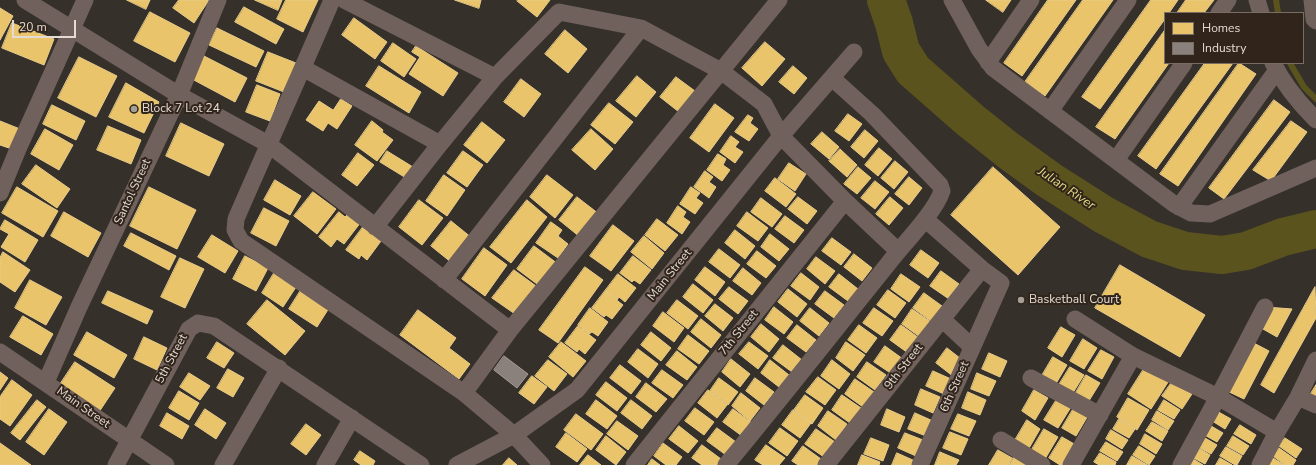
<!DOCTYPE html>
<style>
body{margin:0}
#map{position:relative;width:1316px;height:465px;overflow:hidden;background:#36302a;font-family:"Nunito Sans",sans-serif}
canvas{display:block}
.legend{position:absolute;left:1164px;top:12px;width:140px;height:52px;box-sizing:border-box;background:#31251b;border:1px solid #786e65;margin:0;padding:5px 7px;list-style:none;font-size:12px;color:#e3dbd4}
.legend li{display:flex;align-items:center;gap:8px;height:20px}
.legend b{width:20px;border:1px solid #786e65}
.scale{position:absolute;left:12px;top:20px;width:64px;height:18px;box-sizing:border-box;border:2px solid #e3dbd4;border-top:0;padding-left:5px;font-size:12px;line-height:14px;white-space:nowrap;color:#e3dbd4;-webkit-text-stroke:3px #31251b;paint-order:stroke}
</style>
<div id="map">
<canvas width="1316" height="465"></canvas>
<ul class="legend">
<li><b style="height:11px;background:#e9c46a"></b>Homes</li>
<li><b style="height:11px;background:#8a817c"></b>Industry</li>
</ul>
<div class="scale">20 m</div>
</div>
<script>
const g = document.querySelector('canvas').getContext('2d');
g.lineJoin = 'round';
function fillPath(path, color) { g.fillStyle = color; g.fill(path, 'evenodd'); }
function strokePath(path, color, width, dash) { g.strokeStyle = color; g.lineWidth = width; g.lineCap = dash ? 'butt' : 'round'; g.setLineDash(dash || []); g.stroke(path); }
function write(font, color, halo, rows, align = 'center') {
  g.font = font + ' "Nunito Sans",sans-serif'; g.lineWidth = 4; g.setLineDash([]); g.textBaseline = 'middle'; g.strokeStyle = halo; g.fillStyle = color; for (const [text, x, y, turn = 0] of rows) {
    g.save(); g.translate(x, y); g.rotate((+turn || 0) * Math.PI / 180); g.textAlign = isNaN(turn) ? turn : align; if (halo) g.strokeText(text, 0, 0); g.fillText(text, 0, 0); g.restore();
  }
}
const homes = new Path2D(`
 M127,0H150L146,9Z
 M179,0H209L194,23L173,8Z
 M255,0H282L278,10Z
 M286,0H318L303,32L277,19Z
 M455,0H481L479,8Z
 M518,0H550L537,17L517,1Z
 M986,0H1011L1003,12Z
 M1048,0H1076L1022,76L1004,63Z
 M1083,0H1113L1045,96L1025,82Z
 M1151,0H1178L1169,13H1165V19L1100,109L1082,97Z
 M1186,0H1214L1204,13H1177Z
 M244,7L284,29L276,44L235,22Z
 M0,8L13,16L0,40Z
 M150,12L190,33L175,62L134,41Z
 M354,18L387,42L375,59L342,35Z
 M12,23L54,39L44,65L2,48Z
 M217,28L264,51L256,67L209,45Z
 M565,30L587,49L568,73L545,54Z
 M1165,30V63H1169L1115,139L1096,127Z
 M765,42L785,59L762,86L742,68Z
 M393,43L416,59L404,77L381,61Z
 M416,46L458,73L443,96L409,74L420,57L412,52Z
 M268,52L296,63L284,92L256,81Z
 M204,56L247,78L235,102L192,79Z
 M79,57L117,76L96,117L58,98Z
 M1205,63H1233L1156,169L1138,156Z
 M1239,63L1256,74L1178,186L1160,174Z
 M379,66L421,92L409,113L366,86Z
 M793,66L807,78L794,94L779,82Z
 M637,76L656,92L636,117L616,101Z
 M676,77L695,91L679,112L660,97Z
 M521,79L541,94L524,117L504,102Z
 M126,83L159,102L144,133L109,117Z
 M257,85L280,94L270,121L246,112Z
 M341,99L352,106L337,129L328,123L323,131L306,120L319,101L333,110Z
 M1274,100L1290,112L1224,199L1209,188Z
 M609,103L633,122L615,144L591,125Z
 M715,104L734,118L709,152L690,138Z
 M52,105L85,121L76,140L43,124Z
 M848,114L862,124L849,141L835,131Z
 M748,115L753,118L750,123L758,129L749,141L735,132Z
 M0,121L20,129L12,149L0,145Z
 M372,121L383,130L382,132L393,140L377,161L355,145Z
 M1291,121L1307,132L1271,181L1253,170Z
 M482,122L505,140L487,163L464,145Z
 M181,123L224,144L209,176L166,156Z
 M108,126L141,140L131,164L97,150Z
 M45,129L73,145L59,170L31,154Z
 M591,129L613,149L595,170L572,150Z
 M865,130L878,141L864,158L851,147Z
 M822,132L839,147L829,159L811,144Z
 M731,136L739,142L735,147L743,152L735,163L720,152Z
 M879,148L892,159L878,176L865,165Z
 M840,149L857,165L847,177L829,161Z
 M387,151L413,167L406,178L380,162Z
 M463,151L483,165L467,187L447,173Z
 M358,153L374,165L357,186L342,175Z
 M718,154L726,159L723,165L730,170L722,181L707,170Z
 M895,161L908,172L894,189L881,178Z
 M789,163L806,174L795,191L778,179Z
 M36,165L70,189L57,208L22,184Z
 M858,167L871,178L857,194L844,184Z
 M993,167L1060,227L1018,275L951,215Z
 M705,171L713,177L709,182L716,187L709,198L694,187Z
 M444,175L465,190L447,216L426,201Z
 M547,175L573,195L555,218L530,197Z
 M909,177L922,188L909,205L895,194Z
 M775,178L796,194L786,207L765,191Z
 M275,180L301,196L290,215L264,200Z
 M875,181L889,192L875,209L861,198Z
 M17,187L58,211L43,237L2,213Z
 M149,187L196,210L177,249L130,226Z
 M691,187L700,193L696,198L703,203L695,214L680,204Z
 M313,192L336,209L317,234L294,216Z
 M577,197L599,214L580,237L559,220Z
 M798,197L817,211L807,224L788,209Z
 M890,197L903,208L889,225L876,214Z
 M761,198L782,214L772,227L751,212Z
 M419,200L443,218L422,245L399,227Z
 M527,200L547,217L511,263L490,247Z
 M678,206L686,212L683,217L690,222L682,234L667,223Z
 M264,208L289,221L276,246L251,233Z
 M64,212L101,233L88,257L51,236Z
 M339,212L345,217L349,213L361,222L344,244L337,239L331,247L319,237Z
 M747,212L768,228L758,241L737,226Z
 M785,216L804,230L794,243L775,229Z
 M657,219L678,235L665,251L645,235Z
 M5,220L38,240L25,262L1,247L9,234L0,229Z
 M451,221L472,238L452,263L431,246Z
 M551,222L562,230L558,236L568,244L558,258L536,243Z
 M613,225L634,241L611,271L590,256Z
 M363,227L381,241L367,260L361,255L359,259L346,250Z
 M735,230L755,246L745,259L725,243Z
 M131,233L176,256L169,270L124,246Z
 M770,234L789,249L779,261L761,247Z
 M212,235L238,251L225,273L198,257Z
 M644,236L664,253L652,269L631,252Z
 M832,238L851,252L841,265L822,251Z
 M534,246L558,264L541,287L517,269Z
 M484,248L507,265L485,296L462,279Z
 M719,249L740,265L730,278L709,262Z
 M921,250L939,263L928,278L910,265Z
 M757,251L776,266L766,278L747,264Z
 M3,252L30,270L15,292L0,282V258Z
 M854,254L872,268L862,281L844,267Z
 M245,256L268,268L256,291L233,279Z
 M633,256L651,270L640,284L634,280L632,282L620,273Z
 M816,257L835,271L825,284L807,269Z
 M180,258L204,269L185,308L161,297Z
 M1120,265L1205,315L1180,357L1095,308Z
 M585,267L603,280L558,343L539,330Z
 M705,267L725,282L715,296L695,280Z
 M743,268L761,283L752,295L733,281Z
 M276,270L298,284L283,307L262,293Z
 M514,270L536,286L515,314L492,298Z
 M941,271L959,284L949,299L930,286Z
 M801,273L819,287L810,300L791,286Z
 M618,274L636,288L625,302L619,297L617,300L605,291Z
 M839,274L858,289L848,301L829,287Z
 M901,274L920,287L909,302L891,289Z
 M30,280L62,297L46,325L15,308Z
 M693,284L713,300L703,313L683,297Z
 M729,287L748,301L738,314L719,299Z
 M1315,287L1316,318L1274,393L1261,385Z
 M788,289L807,304L797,317L778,302Z
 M301,290L329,308L317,327L289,309Z
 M888,290L906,303L895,318L877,305Z
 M108,291L153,311L147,324L102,303Z
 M605,291L623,305L612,319L606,315L604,317L592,308Z
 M825,291L844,305L834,318L815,304Z
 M924,293L942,306L931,321L913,308Z
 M267,300L305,331L285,355L247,324Z
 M677,300L698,316L688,329L667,313Z
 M715,304L733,318L723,331L705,316Z
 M774,307L793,322L784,334L765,320Z
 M1266,307L1292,309L1277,337L1256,325Z
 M590,308L608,322L598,336L592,332L589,334L578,325Z
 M810,308L829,323L819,336L800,321Z
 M874,308L893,321L882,336L863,323Z
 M912,309L931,322L920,337L902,324Z
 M418,310L456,338L449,348L470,364L459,379L400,335Z
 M663,312L684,328L674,342L653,326Z
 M23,316L53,334L41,355L10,337Z
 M701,319L721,335L711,348L691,332Z
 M761,324L779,339L769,352L751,337Z
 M797,325L816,340L806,352L787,338Z
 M859,325L877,338L866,353L848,340Z
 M901,325L919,338L908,353L890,340Z
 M578,326L596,340L585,354L579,349L577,352L565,343Z
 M1061,327L1075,335L1062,357L1048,348Z
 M87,332L127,355L114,378L74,355Z
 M651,332L671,348L661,361L641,345Z
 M688,335L709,351L699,364L678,349Z
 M144,337L167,348L157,370L134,359Z
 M1083,339L1097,348L1084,369L1070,361Z
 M1248,340L1269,351L1244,399L1223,389Z
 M217,342L234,353L224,368L207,358Z
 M561,342L586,361L573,377L549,357Z
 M749,342L768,356L758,369L739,354Z
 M846,342L865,355L853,371L836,358Z
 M783,345L802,360L792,372L773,358Z
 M885,346L903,359L892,374L874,362Z
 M947,348L965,362L954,377L936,363Z
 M638,349L658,364L648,378L628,362Z
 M1101,350L1114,357L1102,379L1088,371Z
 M677,351L697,367L687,380L666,365Z
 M989,353L1007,361L1000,377L982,369Z
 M1053,357L1067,365L1054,387L1040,379Z
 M731,359L750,374L740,387L722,372Z
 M548,360L567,374L554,391L535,376Z
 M770,360L789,375L779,387L761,373Z
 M832,360L850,374L839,389L821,376Z
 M75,362L115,388L99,412L59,386Z
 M867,362L886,375L875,390L857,377Z
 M1147,364L1170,379L1151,409L1128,394Z
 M620,365L641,381L631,394L610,378Z
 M1070,367L1084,375L1071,396L1057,388Z
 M228,369L244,378L233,397L217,388Z
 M662,370L683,385L673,398L652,383Z
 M933,371L951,379L944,394L926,386Z
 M0,372L8,378L0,390Z
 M189,373L210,386L200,400L180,387Z
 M977,373L996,381L989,396L971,389Z
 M1086,375L1100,383L1087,404L1074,396Z
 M532,376L547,387L534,404L519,393Z
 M818,377L836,390L825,405L806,392Z
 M719,378L738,392L728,405L710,391Z
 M755,378L774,392L764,405L746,391Z
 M855,379L874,392L863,407L845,394Z
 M12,380L32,395L10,426L0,419V397Z
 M606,382L627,398L617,411L596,395Z
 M1172,382L1192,394L1182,409L1162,396Z
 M646,383L667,399L656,412L636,397Z
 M1316,385V398L1310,395Z
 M921,389L940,397L933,413L915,405Z
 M708,390L727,405L717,418L698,403Z
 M1034,390L1048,398L1035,420L1022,411Z
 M179,391L199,403L189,420L169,408Z
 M968,392L986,400L980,415L962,408Z
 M741,393L760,408L750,421L732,406Z
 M805,395L823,408L812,424L794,410Z
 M842,395L861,408L850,423L832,410Z
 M1128,398L1149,410L1137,430L1117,417Z
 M1057,399L1071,407L1058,428L1044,420Z
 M37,400L46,407L20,440L11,433Z
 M596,400L617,416L607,429L586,414Z
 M631,400L652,416L642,429L621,413Z
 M1164,400L1180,410L1174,419L1158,410Z
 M1075,406L1089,414L1076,436L1062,428Z
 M695,408L714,422L704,435L685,421Z
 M49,409L67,422L44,455L26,442Z
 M205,409L226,423L216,439L195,425Z
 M733,409L752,423L742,436L723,422Z
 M887,409L905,417L899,432L881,425Z
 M793,410L811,423L800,438L782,425Z
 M1215,410L1231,419L1225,429L1209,419Z
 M828,411L847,424L836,440L818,426Z
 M1157,411L1174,421L1168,430L1152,420Z
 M167,413L189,426L182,439L160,426Z
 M915,413L933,421L926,436L908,429Z
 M576,414L603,434L591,450L564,430Z
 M958,414L976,421L969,436L951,429Z
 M1119,419L1135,429L1129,438L1113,429Z
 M1027,420L1040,429L1028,450L1014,442Z
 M617,421L638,436L628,450L607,434Z
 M1152,422L1168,431L1162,441L1146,431Z
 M1206,423L1223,433L1217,442L1201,433Z
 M306,424L321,435L306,455L291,444Z
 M1240,425L1256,435L1251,444L1234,434Z
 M679,426L698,441L688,453L669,439Z
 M717,428L736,442L726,455L707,441Z
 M780,428L798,441L787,456L769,443Z
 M816,429L835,442L824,457L805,444Z
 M1044,429L1058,437L1045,459L1031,451Z
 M1111,430L1128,440L1122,449L1106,439Z
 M950,432L968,439L961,455L943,448Z
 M566,433L587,449L577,462L556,447Z
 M905,433L923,440L916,456L898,448Z
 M1145,434L1162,444L1156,454L1140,444Z
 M1200,435L1217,445L1211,454L1195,445Z
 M606,436L626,452L616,465L596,450Z
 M1233,436L1249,446L1243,455L1227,446Z
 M1062,437L1076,445L1064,465H1060L1049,458Z
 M871,438L889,445L883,461L864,454Z
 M1285,438L1302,449L1296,458L1279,446Z
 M1106,442L1123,452L1117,461L1100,451Z
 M0,443L31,465H0Z
 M663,443L682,457L676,465H666L654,456Z
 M702,445L721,459L717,465H702L692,458Z
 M766,445L785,458L779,465H763L755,460Z
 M1194,445L1210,455L1205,464L1188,455Z
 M803,446L821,459L817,465H798L792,461Z
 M1139,446L1155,456L1149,465L1133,455Z
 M1226,447L1242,456L1237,465H1235L1220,456Z
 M1279,448L1296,460L1293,465H1285L1273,456Z
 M998,450L1012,458L1008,465H989Z
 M360,451L375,461L373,465H361L354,460Z
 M940,452L959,460L956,465H935Z
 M897,453L915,461L913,465H892Z
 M1100,453L1116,462L1115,465H1099L1094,462Z
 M588,455L601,465H580Z
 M862,455L880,462L879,465H858Z
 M1132,456L1147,465H1127Z
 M1188,456L1203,465H1182Z
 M1014,457L1028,465H1009Z
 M509,458L517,465H503Z
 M1220,458L1232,465H1216Z
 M1273,458L1284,465H1268Z
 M652,459L660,465H648Z`);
fillPath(homes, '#e9c46a');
strokePath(homes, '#e7cb8a', 1);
const industry = new Path2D(`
 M504,356L528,374L517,388L494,370Z`);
fillPath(industry, '#8a817c');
strokePath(industry, '#a59c96', 1);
strokePath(new Path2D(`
 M1276,0L1278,13
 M1290,63L1304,87L1316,99`), '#5b531d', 6);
strokePath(new Path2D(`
 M886,0L894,23L901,51L913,70L970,120L1009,151L1049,180L1104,215L1149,239L1185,251L1222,255L1246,251L1283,237L1316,229`), '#5b531d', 38);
strokePath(new Path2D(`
 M25,0L179,95L268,144L510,330
 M332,0C301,73 268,145 236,219L235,230L241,241L464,393L514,435L542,465
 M344,0L495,77
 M952,0L979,49L993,68L1174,204L1191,213L1210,214L1316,168
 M1257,0L1261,13
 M1312,0L1314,19L1316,21
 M1219,13L1228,0
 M988,62L1031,0
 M1273,63C1284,85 1299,103 1316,120
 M303,68L440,144
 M1050,111L1128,0
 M1116,160L1184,63
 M0,193L18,149L85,0
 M1179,207L1277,70
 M375,227L440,144L495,77L559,12L641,28L721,71L764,104L781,136L845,201L898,251
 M444,280L641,28
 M942,319L972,347
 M1075,319L1133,356L1218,397L1277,432
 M0,352L166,465
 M1031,378L1100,415
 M46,382L79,307L179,95L218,0
 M464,393L510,330L779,0
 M1298,397L1316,405
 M1001,440L1042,465
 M116,465L189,329L198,323L214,326L421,465
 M223,465L279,368
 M325,465L352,418
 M457,465L514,435L577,390L781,136L854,52
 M634,465L845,201
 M726,465C781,399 834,331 888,264C903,244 934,214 942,191L940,185L872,114L832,78
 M826,465L982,269
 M920,465L1001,283L982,269L925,219
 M1071,465L1133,356
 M1181,465L1218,397L1265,307
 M1260,465L1277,432L1298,397L1316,360`), '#70615c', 17);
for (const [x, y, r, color] of [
 [134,109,4,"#a69f98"],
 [1021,300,4,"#a69f98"]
]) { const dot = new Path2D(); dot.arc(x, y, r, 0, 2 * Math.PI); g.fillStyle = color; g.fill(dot); strokePath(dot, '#31251b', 1.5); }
write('12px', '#e3dbd4', '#31251b', [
 ["Block 7 Lot 24",142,109],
 ["Basketball Court",1029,300]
], 'left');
write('12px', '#e3dbd4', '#31251b', [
 ["Santol Street",133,192,-65],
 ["Main Street",670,275,-51],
 ["7th Street",739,333,-51],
 ["5th Street",172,359,-62],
 ["9th Street",904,367,-52],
 ["6th Street",955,387,-66],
 ["Main Street",83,408,35]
]);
write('italic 13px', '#e5d882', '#31251b', [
 ["Julian River",1066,189,34]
]);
</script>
